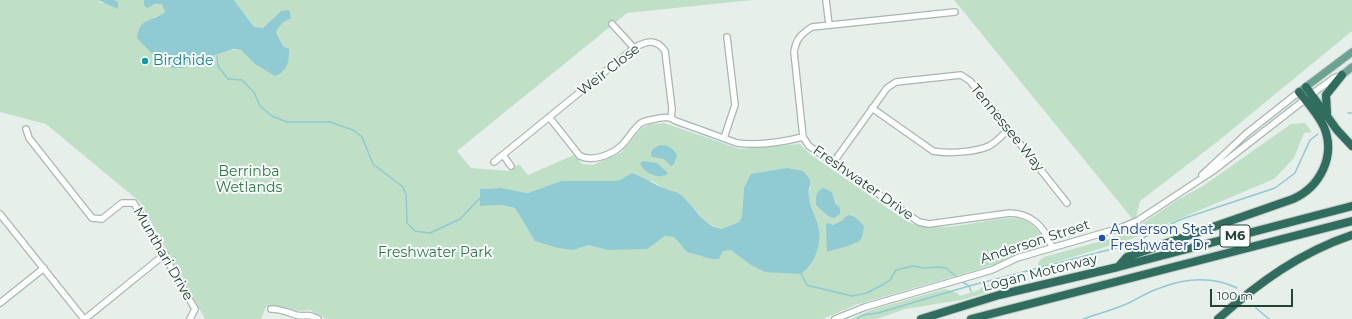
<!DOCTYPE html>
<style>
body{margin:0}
#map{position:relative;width:1352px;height:319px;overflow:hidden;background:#e6efea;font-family:Montserrat,sans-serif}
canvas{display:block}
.scale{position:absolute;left:1210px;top:289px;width:83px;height:18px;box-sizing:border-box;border:2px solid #254138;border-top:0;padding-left:5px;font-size:12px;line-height:14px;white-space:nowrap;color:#254138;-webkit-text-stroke:3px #f7fbf9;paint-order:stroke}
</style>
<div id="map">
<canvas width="1352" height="319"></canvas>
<div class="scale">100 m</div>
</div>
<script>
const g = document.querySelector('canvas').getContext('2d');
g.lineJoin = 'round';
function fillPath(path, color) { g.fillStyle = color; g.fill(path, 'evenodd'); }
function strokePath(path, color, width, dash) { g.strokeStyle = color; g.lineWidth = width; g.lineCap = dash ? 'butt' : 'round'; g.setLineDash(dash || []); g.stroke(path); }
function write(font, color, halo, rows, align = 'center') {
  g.font = font + ' Montserrat,sans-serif'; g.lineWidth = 4; g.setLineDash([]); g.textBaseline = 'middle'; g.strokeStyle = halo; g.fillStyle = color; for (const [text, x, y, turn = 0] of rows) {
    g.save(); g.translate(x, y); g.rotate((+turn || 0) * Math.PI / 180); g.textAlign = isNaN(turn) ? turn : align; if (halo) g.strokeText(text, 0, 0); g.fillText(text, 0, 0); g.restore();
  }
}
fillPath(new Path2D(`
 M0,0H98L101,3L118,2L115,0H144V5L162,4L165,12L160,16L154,17L183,68C193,63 230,48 239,50C245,51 251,59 255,64L283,46L276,32L282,23L281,11L263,28L254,27L234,0H752L627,13L457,151L471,168L509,171L519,164L528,175L574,155L582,164L593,165L622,152L641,129L648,125L664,123L740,149L800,144L811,155L908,222C943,236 979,218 1015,218C1025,218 1042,230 1043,240L1038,246L1020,251L997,264L855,305L823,319H326L310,310L300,311L280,306L266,307L261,319H205L140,202L46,124L0,112ZM561,181H652L665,189L677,193L686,200L706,222L720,229L739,222L743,217L744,188L811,186L808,195L819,230L778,271C753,272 750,261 731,250L723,251L719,259H711L687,252L674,237L665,236L653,243L607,250L589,245L573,250L557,248L535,241L515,208L502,205L480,206V189L501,188L528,193ZM832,192L837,204L816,205ZM843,218L856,244L845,245L827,252L829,223L833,225L839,224Z
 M954,0H1352V31L1217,142L1140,201L1135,222Z
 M1305,123L1312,132L1304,133L1294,158L1274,179L1131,239L1037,268L1039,261L1044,257L1127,234L1179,199L1203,186L1291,124Z
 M997,282L998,288L996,290L961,300L905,309L877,319H851L871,310L945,289L957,293L960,296L979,290L983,286Z`), '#c0dfc7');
fillPath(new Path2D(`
 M98,0H115L118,2V9Z
 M144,0H234L254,27L263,28L281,11L289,10L291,18L282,23L276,32L283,46L289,49C289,62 288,70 275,76L255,64L241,50L234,49L199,60L183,68H172L159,61L137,38C140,16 152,23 165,12L162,4H155L147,8L144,5Z
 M660,145C668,145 673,148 677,155L674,164L671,166L664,159L652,157L651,153L653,149Z
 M643,161L657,163L668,173C661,181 644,173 640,164Z
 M787,168L803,171C816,184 807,185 809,196C810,208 817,218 819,230C821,247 814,264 801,274L765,272L751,265L731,250L723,251L719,259H711L687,252L674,237L665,236L647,249L607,250L589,245L573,250L557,248L535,241L515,208L502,205L480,206V189L501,188L528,193L561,181H614L620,180L632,173C644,177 655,185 666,189C670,191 674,191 678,193C694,204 701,225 721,229L739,222L742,217L744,188L751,174Z
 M823,188L832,192L836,204L840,208V214L834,218L828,216L816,205C816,197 815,192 823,188Z
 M849,215L855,217L864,226C863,230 863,236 861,239C857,245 835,249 827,252L826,224L829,223L833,225C840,223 843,218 849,215Z`), '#90cad2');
strokePath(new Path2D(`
 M217,56L218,66L228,79L242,80L254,92L260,106L272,116L287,122H330L353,130L362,137L373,164L403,187L406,195L407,223L415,231L430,233L460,219L480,198
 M1348,113H1352
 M801,274L807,285L810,286L852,296L867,293L884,284L890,280L896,270L913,266L924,268L938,267L946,268L958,278
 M961,281L969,286L971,291
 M1256,308L1269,319
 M857,319L863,315L878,313L969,286L1131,244L1179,220L1275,188L1295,173L1310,140L1318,134
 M1083,319C1096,314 1110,311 1124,305C1136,300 1147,292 1160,288C1186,278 1212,276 1237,288`), '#90cad2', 1.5);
const minor = new Path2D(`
 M826,0L829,25
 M955,12L812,27C801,34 796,39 794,52L803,137L809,146L919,222L929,224L1010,213C1033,214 1044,227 1052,247
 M612,24L634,48
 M872,108L933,151C947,154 976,152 989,146C996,142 1003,135 1008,129
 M549,117L580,156C593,162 610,155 620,147C628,140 633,129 641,123C646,120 653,120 659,118C666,117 670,117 676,121L737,143C758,146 783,142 803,137
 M26,129L29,138L92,218L102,219L122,203H134L195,309L190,319
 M724,138L735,105L727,37
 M503,155L511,166
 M494,162L634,48C646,41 656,38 665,51L672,109L671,118
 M833,163L887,88L896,82L961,75L970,81L1067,203
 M1202,175L1247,133L1299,92
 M0,214L84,319
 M0,303L44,268
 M271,309C280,309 287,312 296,315C306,318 306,312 318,319
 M85,319L165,254
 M835,319L865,307L992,270L1017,258L1120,228L1137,221L1213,171L1312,94L1334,78L1342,75`);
const major = new Path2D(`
 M1342,75L1352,67
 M1299,92L1352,52`);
const highway = new Path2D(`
 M1306,87L1337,130L1352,146
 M1327,113L1326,95L1342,75
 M1119,266L1127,257L1293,199C1320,187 1336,156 1324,127C1318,114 1308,103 1299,92
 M921,319L999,295L1118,267L1352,206
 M971,319L1352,221
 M1218,319C1258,283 1301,252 1352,235`);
strokePath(minor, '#a8b7b1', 8);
strokePath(major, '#c2cac7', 9);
strokePath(highway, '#c2cac7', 10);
strokePath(minor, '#fff', 5.5);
strokePath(major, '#6ba393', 7);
strokePath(highway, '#316d5e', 8);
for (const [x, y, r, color] of [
 [145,61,4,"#0f9aa8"],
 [1102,238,4,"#1a4fb4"]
]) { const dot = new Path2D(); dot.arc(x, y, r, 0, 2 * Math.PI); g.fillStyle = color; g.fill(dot); strokePath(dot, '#f7fbf9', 1.5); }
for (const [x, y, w] of [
 [1235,236,30]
]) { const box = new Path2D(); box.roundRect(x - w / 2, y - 11, w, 22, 3); g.fillStyle = '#f7fbf9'; g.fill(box); strokePath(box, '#254138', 1); }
write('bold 13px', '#254138', null, [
 ["M6",1235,236]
]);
write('14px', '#0d838f', '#f7fbf9', [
 ["Birdhide",153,61]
], 'left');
write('14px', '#254138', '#f7fbf9', [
 ["Weir Close",609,70,-38],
 ["Tennessee Way",1007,128,51],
 ["Freshwater Drive",863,183,35],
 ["Anderson Street",1035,242,-18],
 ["Munthari Drive",163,254,60],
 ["Logan Motorway",1040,273,-14]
]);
write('14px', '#2f7849', '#f7fbf9', [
 ["Berrinba",249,172],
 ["Wetlands",249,188],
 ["Freshwater Park",435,253]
]);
write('14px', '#164399', '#f7fbf9', [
 ["Anderson St at",1110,230],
 ["Freshwater Dr",1110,246]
], 'left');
</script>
